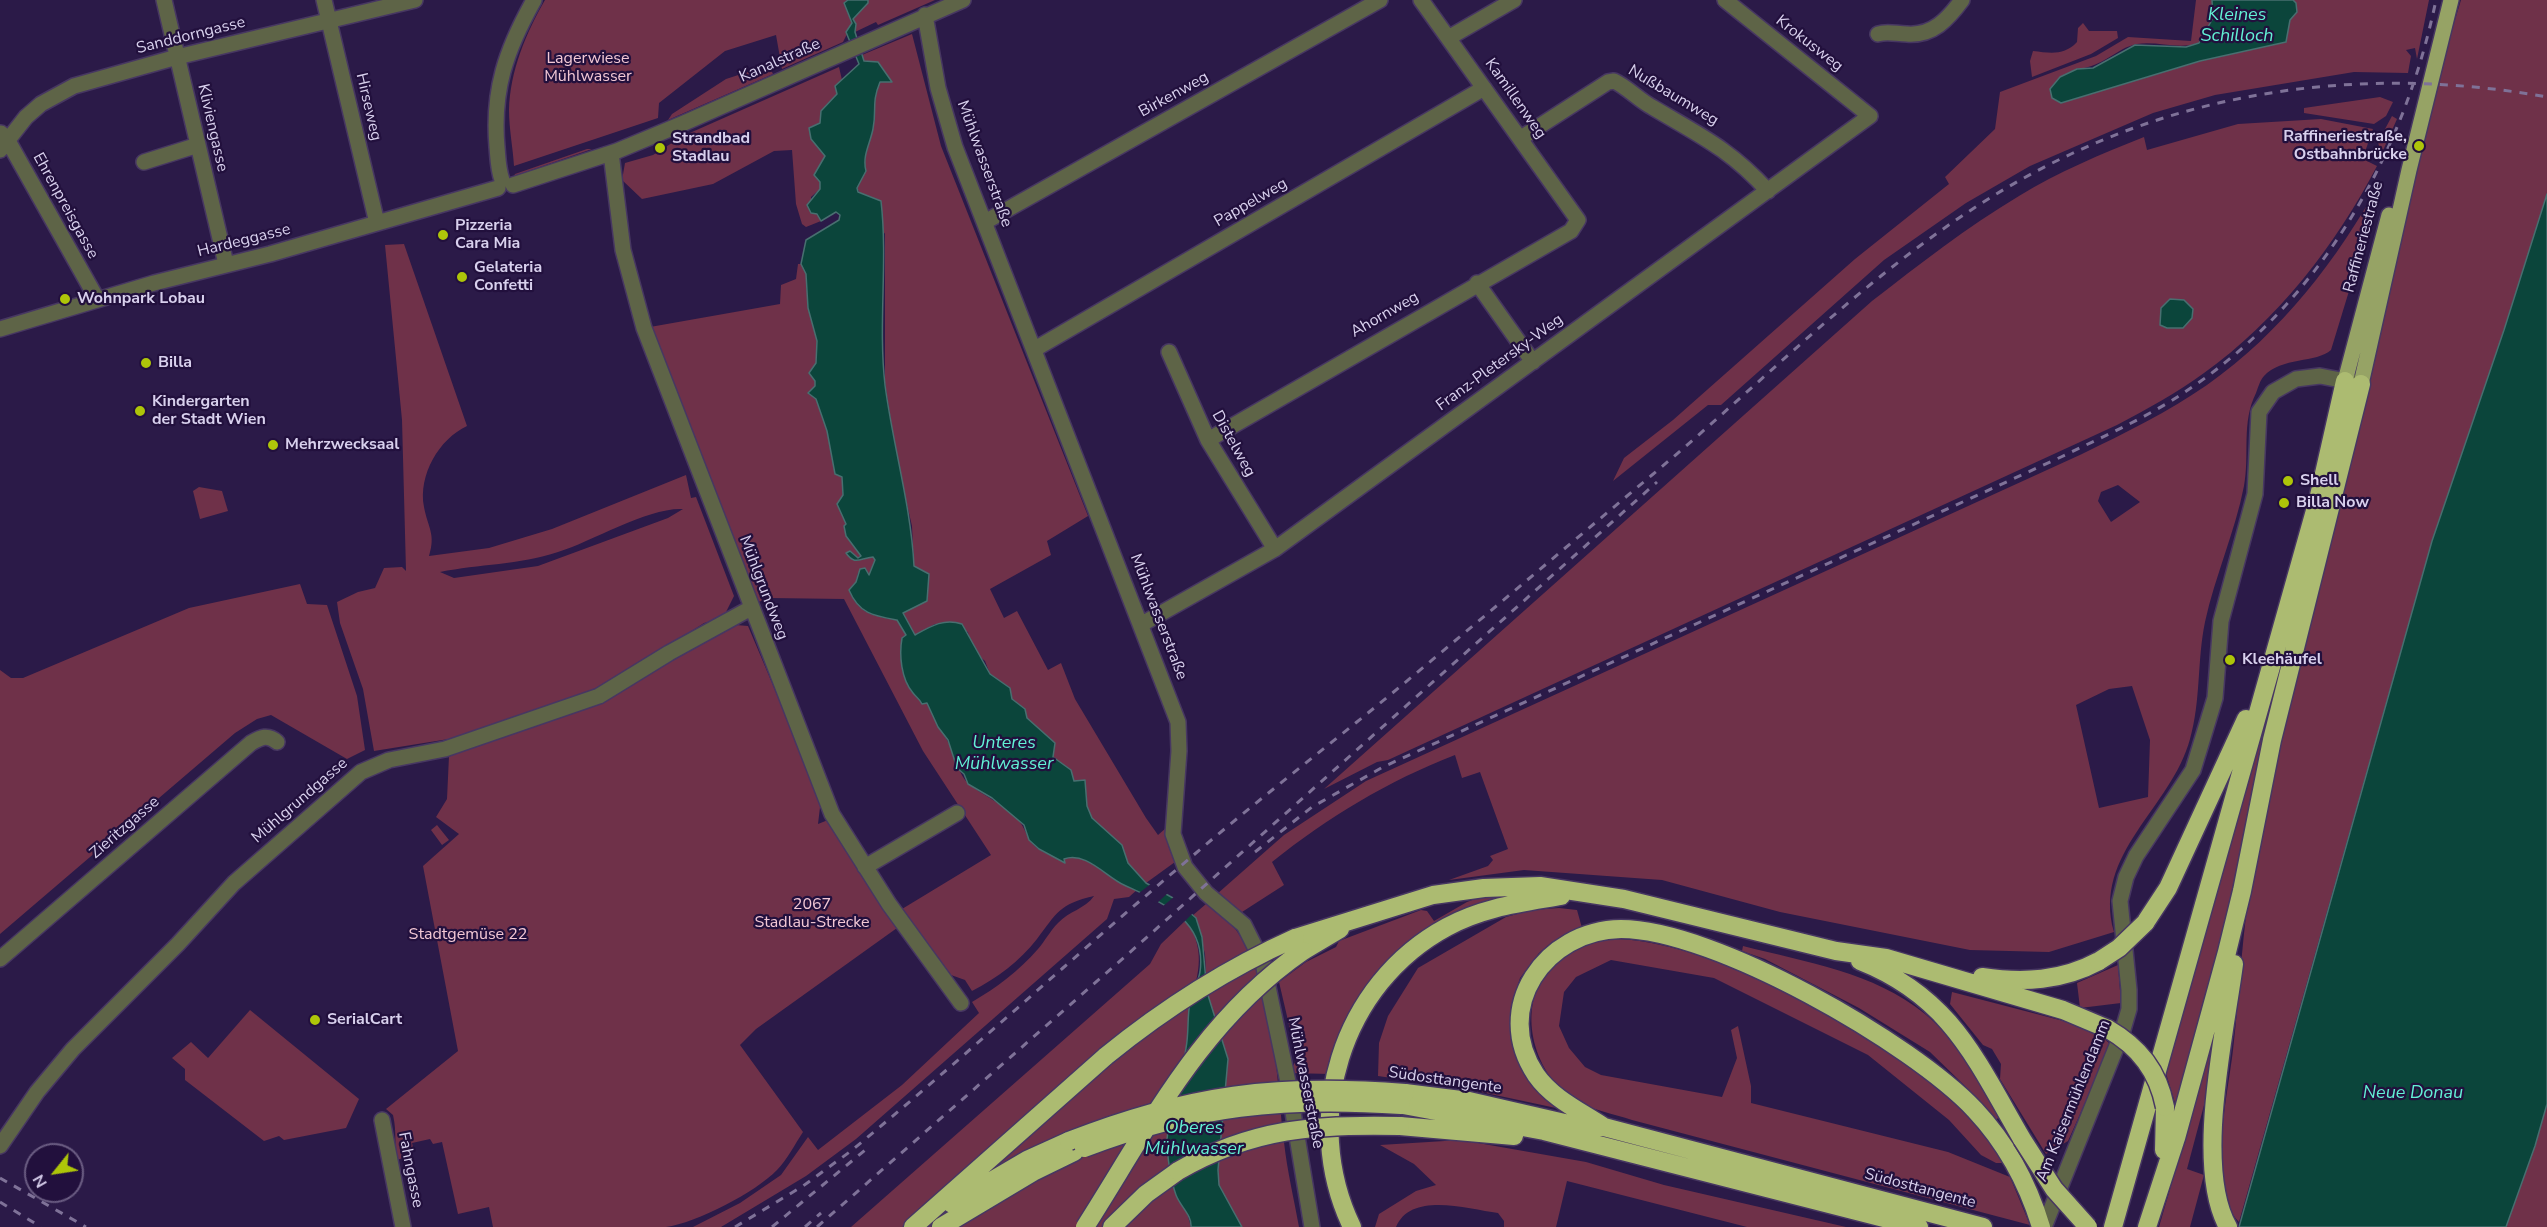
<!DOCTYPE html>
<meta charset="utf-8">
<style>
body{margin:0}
#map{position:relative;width:2547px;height:1227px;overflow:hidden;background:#2b1a48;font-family:"Nunito Sans",sans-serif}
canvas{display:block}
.north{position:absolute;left:24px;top:1143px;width:60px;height:60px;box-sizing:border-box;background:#22103d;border:2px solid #6b5d83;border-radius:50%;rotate:240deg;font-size:16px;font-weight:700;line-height:24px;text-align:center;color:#d8d0ed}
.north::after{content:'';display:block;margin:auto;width:21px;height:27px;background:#aec509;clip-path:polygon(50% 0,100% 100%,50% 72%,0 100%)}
</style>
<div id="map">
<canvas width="2547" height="1227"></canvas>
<div class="north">N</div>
</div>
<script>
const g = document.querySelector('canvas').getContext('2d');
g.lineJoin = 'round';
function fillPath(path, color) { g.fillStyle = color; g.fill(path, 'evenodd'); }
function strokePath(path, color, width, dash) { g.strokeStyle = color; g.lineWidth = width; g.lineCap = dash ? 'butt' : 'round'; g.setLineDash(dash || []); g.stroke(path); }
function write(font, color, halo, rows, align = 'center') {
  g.font = font + ' "Nunito Sans",sans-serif'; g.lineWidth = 4.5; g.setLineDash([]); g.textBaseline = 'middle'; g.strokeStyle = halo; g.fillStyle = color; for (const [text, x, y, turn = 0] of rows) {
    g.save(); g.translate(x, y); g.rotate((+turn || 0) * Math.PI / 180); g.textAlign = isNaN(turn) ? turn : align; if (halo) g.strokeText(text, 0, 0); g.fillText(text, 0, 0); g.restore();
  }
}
fillPath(new Path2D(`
 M545,0H848L844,3L852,24L843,42L782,69L776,35L725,51L659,103L658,118L514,166C513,148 509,129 509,110C510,71 526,33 545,0Z
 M868,0H935L878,25L876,22L855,32L856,24L853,19L868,3Z
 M2196,0H2212L2213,18L2199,43C2178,50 2159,41 2137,44C2116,48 2104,67 2077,69L2052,98L2061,103L2200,61L2286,42V33L2296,3L2293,0H2429L2417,59L2415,48L2406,50L2411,56L2408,73L2354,72L2215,95L2153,113L2030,166L1966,203L1884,260L1721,405H1708L1613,481L1624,458L1673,420L1855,259L1949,184L1945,177L1995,129L2000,92L2096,56L2128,37L2191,41Z
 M2461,0H2547V194L2504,330L2432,541L2239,1222C2206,1187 2228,1095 2233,1050C2240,990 2242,929 2253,869C2280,729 2320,592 2353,453C2380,337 2400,218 2430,102C2439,68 2451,34 2461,0Z
 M2083,23L2089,31H2117L2118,38L2091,54L2032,77L2030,61L2033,51C2050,53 2064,56 2077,42L2078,28Z
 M912,34L941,146L1088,516L1047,541L1051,555L990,589L1004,618L1017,611L1048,670L1061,663L1075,699L1146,818L1158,835L1166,828L1169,848L1175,862L1146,883L1128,863L1121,845L1092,818L1087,806L1085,781H1074L1071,770L1053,757L1055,743L1026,718L1025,709L1012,699L1010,688L990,674L985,661L979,656L969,639L968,632L935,624L915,635L903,613L914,567L912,526L898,466L885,383V234L857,188L866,171C862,156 870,144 873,129C877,109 871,104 880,81L891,82L864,62L862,55Z
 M839,67L842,80L835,86L837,94L821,111V123L811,139L825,156L820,189L811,197V213H817L821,221L806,227L802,224L796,204L792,150L774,151L713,184L642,199L622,180L625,163L653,155L683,136Z
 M760,68H770L773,74L668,120L672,114L726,79Z
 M2380,97L2393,102L2386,116L2374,124L2304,113V108Z
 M2392,116L2397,119L2381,155L2378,142Z
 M2321,119L2373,129L2366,149L2367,161L2377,166C2336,245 2277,321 2204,373C2177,393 2147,409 2117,425L1388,760L1377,762L1324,789L1872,301C1920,264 1967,227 2019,196C2058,172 2101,154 2144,137L2147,150L2238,124Z
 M587,149H592L514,176L515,174Z
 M2381,181L2366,225L2360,255L2331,350C2317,363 2281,357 2264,376C2260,380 2258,388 2256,393C2241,423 2250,454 2244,486C2235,532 2215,576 2205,622C2197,660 2201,701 2190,739C2171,809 2092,853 2114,932L2049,952L1970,950L1780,912L1662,880L1524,870L1449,880L1488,866L1493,860L1490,856L1508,849L1480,772L1462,778L1455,755C1388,781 1328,817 1272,862L1284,885L1242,912L1217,894L1284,835L1366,781L2082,454C2125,433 2168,412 2207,385C2282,332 2337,260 2381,181ZM2118,485L2140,502L2111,522L2098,501L2101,492ZM2132,686L2150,740L2148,797L2099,808L2076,705L2109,689Z
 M404,244L467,426C439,439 418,475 424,507C428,528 436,534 429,556L489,548L552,529L686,475L691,498L696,497L734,596L723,618L704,623L612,683L499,727L496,723L455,738L374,751L363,689L340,623L337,602L358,592L375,588L384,568L402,567L406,571L402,420L385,245ZM683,509L668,518L538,566L454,578L440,572C479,564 519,565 558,552C593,541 649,507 683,509Z
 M798,264H801L806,273L808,308L817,341L816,364L809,373L815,381V386L808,393L816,399L827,431L835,474L842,477L843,495L837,504L846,524L844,526L846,536L861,556L858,558L850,551L847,553C855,566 861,558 873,557L875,560L869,576L865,568L858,573L856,582L849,590C858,614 874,616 897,620L906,635L902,638C899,655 902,679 913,693C916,697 920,699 922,704L927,703C933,717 942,730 949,744C955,756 959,776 969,784C982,795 999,802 1012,813C1023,824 1023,827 1029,839C1035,851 1054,856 1064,862L1063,859C1087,851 1106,877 1124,885C1129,887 1134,887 1138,889L1129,897L1114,899L1107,919L1099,926L856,1139L806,1176L721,1227H693L740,1203L781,1175L808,1137L818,1150L902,1085L979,1013L972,1002C996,988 1019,971 1038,949C1045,941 1050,931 1058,923C1069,911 1085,909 1094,896C1059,904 1057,913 1037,939C1020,961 997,978 972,991L965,980L951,975L902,909L991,855L923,751L844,599L770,598L755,603L650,327L780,304L781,285L796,279Z
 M199,487L222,491L228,511L200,519L193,491Z
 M2304,582L2222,951L2176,1106L2164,1067Z
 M300,584L307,604L327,605L357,696L365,750L347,759L271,715L257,719L235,733L0,934V670L11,678H23L189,608Z
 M736,625L748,626L821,799L818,824L828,820L897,928L756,1029L740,1045L803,1132C795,1144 787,1160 777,1170C756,1192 696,1223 666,1227H493L489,1207L458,1214L442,1142L433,1144L430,1139L412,1143L413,1147L401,1149L403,1158L397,1160C394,1144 397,1132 393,1115L386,1109L458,1051L423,866L459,834L436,817L447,799L449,756L529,728Z
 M437,825L449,840L442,845L431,830Z
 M1491,893L1516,897L1419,937L1331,1074L1289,1073L1297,1059L1279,982L1306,962L1336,947L1339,941L1421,910L1427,911L1434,921L1467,902Z
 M1206,904C1214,906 1218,911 1224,917C1275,962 1276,1077 1284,1142C1287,1170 1294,1199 1299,1227H1242L1219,1185L1218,1170L1228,1059L1207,992L1205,954L1196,918L1192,916Z
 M1559,908L1577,910L1582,928L1552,942L1539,953L1520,978L1515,994L1513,1013L1533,1085L1556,1108L1467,1089L1378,1076L1379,1043L1388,1016L1418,968L1506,917L1532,910Z
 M1186,920C1205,948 1200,972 1190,1002L1176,1196L1187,1213L1191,1227H851L1150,964L1161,944Z
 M1613,939C1707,939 1877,1030 1946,1094C1968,1115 1987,1138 2005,1163H1996L1981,1155L1949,1120L1868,1055L1714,978L1611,960L1576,977L1564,992L1559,1026L1569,1048L1585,1067L1601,1075L1722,1097L1737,1058L1731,1030L1738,1026L1751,1086V1103L1948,1152L2010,1177L2030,1225L1632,1120C1614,1114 1592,1110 1575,1100C1535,1076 1517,1013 1545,974C1561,952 1587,943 1613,939Z
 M1743,946C1805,962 1874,972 1925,1014C1958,1041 1980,1081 2000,1117L1995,1120L1964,1085L1930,1052L1859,1008L1765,959L1742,951Z
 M2118,965L2121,1003L2080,1008L2077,983Z
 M1952,992L2075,1024L2097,1032L2111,1045L2068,1141L2046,1154L2000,1079L2001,1064L1992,1049L1983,1045L1950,1004Z
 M2222,1009L2215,1064L2187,1169L2204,1175L2190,1227H2159Z
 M250,1010L359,1099L346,1128L284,1140L279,1136L264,1141L185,1080V1069L172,1058L191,1042L208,1058Z
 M2547,1104V1227H2506L2535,1146Z
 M1461,1140L1586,1162L1664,1185L1846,1227H1747L1567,1181L1556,1227H1504V1221L1498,1213C1468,1209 1411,1191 1396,1227H1375L1379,1214L1416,1191L1436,1185L1414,1164L1380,1145Z`), '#6f3149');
const water = new Path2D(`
 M848,0H868V3L853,19L856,24L855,32L864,61L878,62L892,82H880C871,104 877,109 873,129C870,144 862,156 866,171L857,188L858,192L881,201C888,262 878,324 885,385C893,446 911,506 914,566L929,574L927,601L903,613L915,635C931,626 944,618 962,624L990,674L1010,688L1012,699L1025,709L1027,718L1055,743L1053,757L1071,770L1074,781L1085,780L1087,806L1092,818L1122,845L1128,863L1146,883L1173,898L1196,918L1202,937L1207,992L1228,1059L1218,1170L1219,1185L1242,1227H1191C1192,1215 1180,1206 1176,1195C1171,1181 1167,1156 1167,1141C1168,1114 1182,1077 1186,1048C1189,1033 1187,1017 1190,1002C1192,992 1198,983 1200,972C1207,920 1163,903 1124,885C1106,877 1086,851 1064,859L1065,863L1039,849L1029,840L1024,825L992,798L968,784L964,774L957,768L948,740L938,727L927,703L922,704C920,699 916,697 913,693C901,679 899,655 902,638L906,635L897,620C874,616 859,614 849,590L856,582L860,569L865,568L869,575L875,560L873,557C860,558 855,566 846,553L850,551L858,558L861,556L846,536L844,526L846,524L837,504L843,495L842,477L835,474L827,431L816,399L808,393L815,386V381L809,373L816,363L817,341L808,308L806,274L801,264L806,240L839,220L840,215L836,212L821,221L817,214L811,213L807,205L820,189V182L814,175L825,156L811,139L809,128L820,123L821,111L837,94L835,86L859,64L846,32L852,23L844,3Z
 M2212,0H2293L2296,3L2297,12L2290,20L2286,42L2200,61L2061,103L2052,98L2050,89L2060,77L2077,69L2093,68L2135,45L2186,47L2199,43L2213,18Z
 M2547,194V1104L2535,1146L2506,1227H2239L2432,541L2504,330Z
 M2170,299L2184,300L2193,309L2192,318L2183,328H2167L2160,325L2161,308Z`);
fillPath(water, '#0b453b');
strokePath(water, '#486f70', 1.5);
fillPath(new Path2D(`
 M1152,883L1169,892L1156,904L1139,893Z
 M1175,896L1193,913L1184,922L1162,907Z`), '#2b1a48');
const minor = new Path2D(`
 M164,0L226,264
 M324,0L377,223
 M925,15L938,88L955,147L1178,722L1179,751L1173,834L1185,867L1206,893L1244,925L1263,963L1288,1082L1312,1227
 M1878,34C1887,31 1897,34 1907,34C1933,36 1948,19 1962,0
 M1450,37L1514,0
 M1,133L7,139L97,299
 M1521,138L1608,82L1614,81C1627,87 1639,100 1652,107C1699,135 1730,149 1768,191
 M0,150L26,117L41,104L74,86L177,57L415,0
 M611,153L623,250L644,328L832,814L889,904L961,1003
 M144,162L198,145
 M502,180C498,169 498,158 497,147C492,90 506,50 534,0
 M513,185L617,151L684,123L963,0
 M985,222L1380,0
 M1477,283L1533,362
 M0,329L154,283L270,254L498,188
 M1035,349L1484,88
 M1169,352L1208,440L1275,549
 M1208,440L1571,231L1578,220L1421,0
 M1142,624L1275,549L1870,116L1725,0
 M865,867L957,813
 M0,959L251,743C261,737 268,734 277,742
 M382,1120L403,1227
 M0,1146L37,1092L73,1049L178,944L234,883L361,772L389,760L445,749L599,696L669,653L751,608
 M2044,1227L2122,1033L2129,1009V990L2120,901L2126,877L2136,856L2193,770L2215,698L2221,621L2255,494L2259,412L2273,392L2296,379L2320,376L2356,383`);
const major = new Path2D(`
 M2345,381L2389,215
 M2361,384L2409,170L2451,0`);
const highway = new Path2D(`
 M2145,923L2168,888L2246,719
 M1295,938L1433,895L1484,888L1540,886L1624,899L1836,951L1886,958L2063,1010L2108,1029
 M1303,951L1340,929
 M1860,961C1951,997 1976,1060 2022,1139
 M1982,977C2023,983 2062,981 2099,961
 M1405,1093L1469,1101L1582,1127H1604L1983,1227
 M1403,1105L1544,1131L1919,1227
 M1400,1126L1514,1136
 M1604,1127C1580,1111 1553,1099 1536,1075C1491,1008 1545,930 1621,929C1714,929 1912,1043 1975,1110C2006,1143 2028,1184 2041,1227
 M2164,1150L2165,1107
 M952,1204L1027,1160L1069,1141
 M913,1227L1106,1056
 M941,1227L1033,1172L1074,1152
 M1112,1227L1146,1194L1178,1171
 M1352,1227C1300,1119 1341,984 1447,927C1484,907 1521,903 1561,896
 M2113,1227L2318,500L2345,381
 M2147,1227L2176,1138L2227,952L2242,891L2272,740L2361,384
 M2228,1227C2194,1167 2225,1033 2234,964`);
strokePath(minor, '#473762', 18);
strokePath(major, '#473762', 18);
strokePath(highway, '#473762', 21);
strokePath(minor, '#5e6447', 15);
strokePath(major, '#96a365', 15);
strokePath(highway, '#acbb71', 18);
strokePath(new Path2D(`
 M1255,852L1312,807L1383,767L2061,457C2096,440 2132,424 2166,404C2312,316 2402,164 2436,0
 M0,1178L86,1227
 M0,1202L41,1227
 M735,1227L803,1186L851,1151C966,1056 1075,955 1189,859C1254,803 1323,750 1390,695C1478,622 1565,548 1652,475C1787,362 1909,229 2071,154C2220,84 2385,68 2547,97
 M772,1227L870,1146
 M805,1227L821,1213
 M817,1227L1137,946L1657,482`), '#7f7298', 3, [8, 8]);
const highwayBridge = new Path2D(`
 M2099,961L2119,948L2145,923
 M2108,1029C2139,1047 2158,1071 2165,1107
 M1106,1056C1165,1008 1226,969 1295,938
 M2022,1139L2054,1189L2088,1227
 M1069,1141C1189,1094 1277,1083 1405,1093
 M1084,1148C1194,1106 1284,1097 1401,1105
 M1178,1171C1252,1128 1317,1124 1400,1126
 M1085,1227C1150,1125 1201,1021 1303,951`);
strokePath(highwayBridge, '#473762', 21, []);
strokePath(highwayBridge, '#acbb71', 18);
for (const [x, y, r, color] of [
 [2419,146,6,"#aec509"],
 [660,148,6,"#aec509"],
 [443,235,6,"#aec509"],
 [462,277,6,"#aec509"],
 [65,299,6,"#aec509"],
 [146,363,6,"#aec509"],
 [140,411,6,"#aec509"],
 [273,445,6,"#aec509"],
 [2288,481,6,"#aec509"],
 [2284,503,6,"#aec509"],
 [2230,660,6,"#aec509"],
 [315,1020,6,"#aec509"]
]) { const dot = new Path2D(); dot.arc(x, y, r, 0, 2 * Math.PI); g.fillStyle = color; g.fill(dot); strokePath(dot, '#22103d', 2); }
write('16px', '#d8d0ed', '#22103d', [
 ["Sanddorngasse",191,36,-14],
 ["Krokusweg",1809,44,38],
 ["Kanalstraße",780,61,-24],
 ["Birkenweg",1174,95,-29],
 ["Nußbaumweg",1673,96,31],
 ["Kamillenweg",1515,99,55],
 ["Hirseweg",368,107,77],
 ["Kliviengasse",212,128,77],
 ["Mühlwasserstraße",984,164,70],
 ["Pappelweg",1251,203,-30],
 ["Ehrenpreisgasse",65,206,61],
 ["Raffineriestraße",2364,237,-75],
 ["Hardeggasse",244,241,-14],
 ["Ahornweg",1385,315,-30],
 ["Franz-Pletersky-Weg",1500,363,-36],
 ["Distelweg",1233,444,61],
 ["Mühlgrundweg",763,588,69],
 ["Mühlwasserstraße",1158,617,69],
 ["Mühlgrundgasse",300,801,-41],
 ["Zieritzgasse",125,828,-41],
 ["Südosttangente",1445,1081,8],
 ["Mühlwasserstraße",1305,1083,79],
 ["Am Kaisermühlendamm",2074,1101,-68],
 ["Fahngasse",410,1170,79],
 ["Südosttangente",1920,1189,15]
]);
write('16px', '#f3c8d5', '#22103d', [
 ["Lagerwiese",588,59],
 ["Mühlwasser",588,77],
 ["2067",812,905],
 ["Stadlau-Strecke",812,923],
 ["Stadtgemüse 22",468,935]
]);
write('bold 16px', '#d8d0ed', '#22103d', [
 ["Raffineriestraße,",2407,137,"right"],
 ["Ostbahnbrücke",2407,155,"right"],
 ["Strandbad",672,139],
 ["Stadlau",672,157],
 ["Pizzeria",455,226],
 ["Cara Mia",455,244],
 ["Gelateria",474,268],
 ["Confetti",474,286],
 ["Wohnpark Lobau",77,299],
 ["Billa",158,363],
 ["Kindergarten",152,402],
 ["der Stadt Wien",152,420],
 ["Mehrzwecksaal",285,445],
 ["Shell",2300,481],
 ["Billa Now",2296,503],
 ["Kleehäufel",2242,660],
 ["SerialCart",327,1020]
], 'left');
write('italic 18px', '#62f1d5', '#22103d', [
 ["Kleines",2237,16],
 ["Schilloch",2237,37],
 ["Unteres",1004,744],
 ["Mühlwasser",1004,765],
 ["Neue Donau",2413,1094],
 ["Oberes",1194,1129],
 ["Mühlwasser",1194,1150]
]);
</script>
